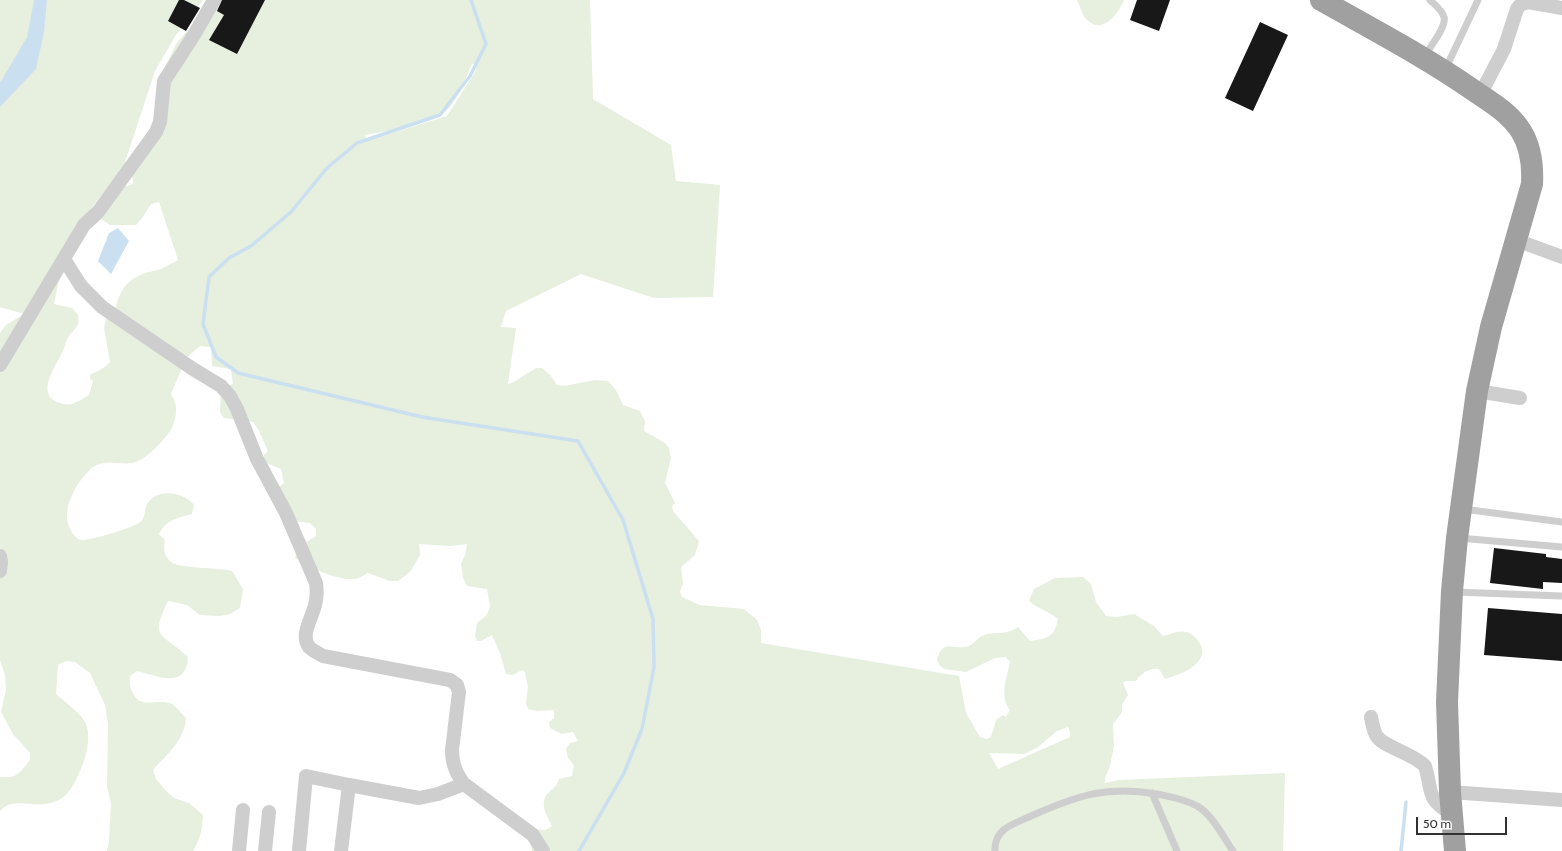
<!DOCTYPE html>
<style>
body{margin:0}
#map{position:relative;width:1562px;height:851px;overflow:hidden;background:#fff;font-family:Cabin,sans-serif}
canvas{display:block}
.scale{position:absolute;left:1416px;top:817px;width:91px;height:18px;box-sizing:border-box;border:2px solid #313131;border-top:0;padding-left:5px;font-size:12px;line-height:14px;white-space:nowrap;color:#313131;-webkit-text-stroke:3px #fff;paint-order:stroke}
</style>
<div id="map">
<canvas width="1562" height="851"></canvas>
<div class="scale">50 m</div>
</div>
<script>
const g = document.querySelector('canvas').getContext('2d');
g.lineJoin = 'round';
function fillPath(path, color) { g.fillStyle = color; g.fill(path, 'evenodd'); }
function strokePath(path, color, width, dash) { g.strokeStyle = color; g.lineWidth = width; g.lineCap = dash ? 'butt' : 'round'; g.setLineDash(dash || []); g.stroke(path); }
fillPath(new Path2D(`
 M0,0H203L176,35L155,71L123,168L84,217L80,219L58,284L54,304L72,308L78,315C78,317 79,321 78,324C76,329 70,334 67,339C65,343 65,347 63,351C57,364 35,393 57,402C71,408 77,402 89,395L93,381L90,379V375L105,367L110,362L104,328L106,319L115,313C117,297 124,282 140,275C146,272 154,271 161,269C167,266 173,263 178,260L159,202L151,204L142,218L136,225H110L101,219L123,187L133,184V179L128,171L154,130L159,80L176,44L197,19L207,0H590L593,99L671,145L676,181L720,185L713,297L654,298L581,274L506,311L501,327L516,328L508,384L512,383L536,368H542L551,376L557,385L564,386L595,380L608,381L616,390L623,405L640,411L645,421L644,431L665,443L669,448L671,458L665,483L675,503L672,506L673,511L699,541L695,555L681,567L683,583L680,592L682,597L699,605L744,609L757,620L761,630V643L959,676L966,713L980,737L987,739L991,737L996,720L1003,715L1006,717L1010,710C999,696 1007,678 1010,662L1006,657L995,658L966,672L944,669L939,665L937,659C944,640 949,649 964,647C972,647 976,639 982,636C990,632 998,634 1007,632C1011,631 1015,629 1018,627L1030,641C1048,638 1054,638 1058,619C1049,611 1038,609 1029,601L1034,589L1055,578L1083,577L1091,584L1096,602L1106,616L1117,617L1134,614L1154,626L1163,636C1170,634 1179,630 1187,632C1197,636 1207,649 1200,659C1192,671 1177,675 1165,679L1159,669C1150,667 1140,674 1136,681H1126L1123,683L1128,695L1122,705V712L1113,724L1114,746L1110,766L1105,778V783L1119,780L1285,773L1283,851H532L528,834L531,829L546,830L552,826C547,815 538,803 549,792C555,787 556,787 559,779L572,776L574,765L568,758L566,749L570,743L578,741L573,732L562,734L550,728L549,722L554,718V710L537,711L528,709L526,703L528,687L525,672L522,670L513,675L506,674L500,653L492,635L481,641H477L475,636L477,623L487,615L490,606L487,589L467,586L463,578L461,564L465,555L467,544L450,546L419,544L420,555L410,572L398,581H390L368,573C364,575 358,579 353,579C334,580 311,567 295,558C298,546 307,542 316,536V529L310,523L293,521L286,507L271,500L273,493L284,483L281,469L264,462V455L268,451L258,429L253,422L224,418L220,412L221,389L233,384L231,369L212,366L211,347L200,346L186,358L171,394C173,398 177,405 176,411C176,416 174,424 172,428C165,440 145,461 132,463C119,465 104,459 93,467C90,469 87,473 85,475C71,491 59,517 74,535C76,538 78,539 81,540C89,541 132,528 139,523C146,519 144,510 147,504C157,487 184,492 194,505L192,514C177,518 167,519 159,534L165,540C163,548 164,556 171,562C180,569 218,567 232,571L243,589L240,608L230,614L219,616L200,615L187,605L168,601C149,640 162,632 188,657C186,690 158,676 137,671L130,676C129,684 130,688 134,695C141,709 159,698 172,704C177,707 181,713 186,718C184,741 168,753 153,770L156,779L167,792L174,798L189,803L203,815C202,830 201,838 193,851H107L109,841L111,803L107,787L108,724L105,705L90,673L75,662L66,661L58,665L56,694C64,701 82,714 86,724C94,743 79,780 66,795C62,799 55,802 50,803C33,808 13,796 0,811V777C18,778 19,774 30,760V753L13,734L1,712L6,689L5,675L0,660V333L6,325L24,314L0,307ZM472,64L477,65L475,72L447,116L367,141L365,135C384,132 434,123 447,110C457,101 466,77 472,64ZM1068,727L1070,732V737L998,769L989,753L1024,754L1038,747L1057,731Z
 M1077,0H1124C1118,14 1103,35 1087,20C1082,15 1080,6 1077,0Z`), '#e7efdf');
fillPath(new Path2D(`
 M34,0H47L44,32L36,69L0,107V83L27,37Z
 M118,228L129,241L111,274L98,261L109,233Z`), '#cae0f0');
strokePath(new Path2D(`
 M471,0L486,44L470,76L440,115L357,143L327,168L291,212L251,246L229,258L209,277L203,324L216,357L238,373L422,417L578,441L623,520L653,619L654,667L642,729L624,773L579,851
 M1401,851L1406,802`), '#cae0f0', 3.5);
fillPath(new Path2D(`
 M179,0H184L200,8L186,31L168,21Z
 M222,0H265L237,54L209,40L224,15L217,11Z
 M1137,0H1170L1159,31L1130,20Z
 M1260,22L1288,35L1253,111L1225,98Z
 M1494,548L1546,554V557L1562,559V583L1543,582V589L1490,583Z
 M1488,608L1562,614V661L1484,655Z`), '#181818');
strokePath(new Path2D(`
 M1424,57C1429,48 1447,27 1444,17C1442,10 1435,5 1430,0
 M1445,70L1478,0
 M1463,509L1562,522
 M1459,538L1562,547
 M1454,592L1562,596
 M1152,793L1177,851
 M995,851C994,828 1014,824 1031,816C1076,796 1107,785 1157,794C1171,797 1184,799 1197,806C1211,813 1224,838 1233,851`), '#cecece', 7);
strokePath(new Path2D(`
 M1480,95L1504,49L1517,9L1520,5L1528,2L1562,8
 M1516,240L1562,257
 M64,259L81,286L102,307L193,369L221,386L230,396L237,409L257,459L286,513L316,583C317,590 317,598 315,605C312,618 300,635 309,647C313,651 318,653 323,656L450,680L457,685L459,692L452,750C452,764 456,773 464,784L533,835L543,851
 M0,365L84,225L98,212L156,132L160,122L164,81L194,35L214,0
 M1477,391L1520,398
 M0,556L1,562L0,571
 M1371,717C1372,723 1373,729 1376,735C1382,747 1413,753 1425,766C1433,792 1425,797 1451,814
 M1450,792L1562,800
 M239,851L243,810
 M265,851L269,812
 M299,851L306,776L349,785
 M341,851L349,785L419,798L438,794L464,784`), '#cecece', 14);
strokePath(new Path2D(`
 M1321,0C1372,29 1424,56 1473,90C1490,102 1509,112 1521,131C1531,147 1533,165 1532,184L1491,327L1477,391L1457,538L1452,591L1447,702L1450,792L1455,851`), '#a0a0a0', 22);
</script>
